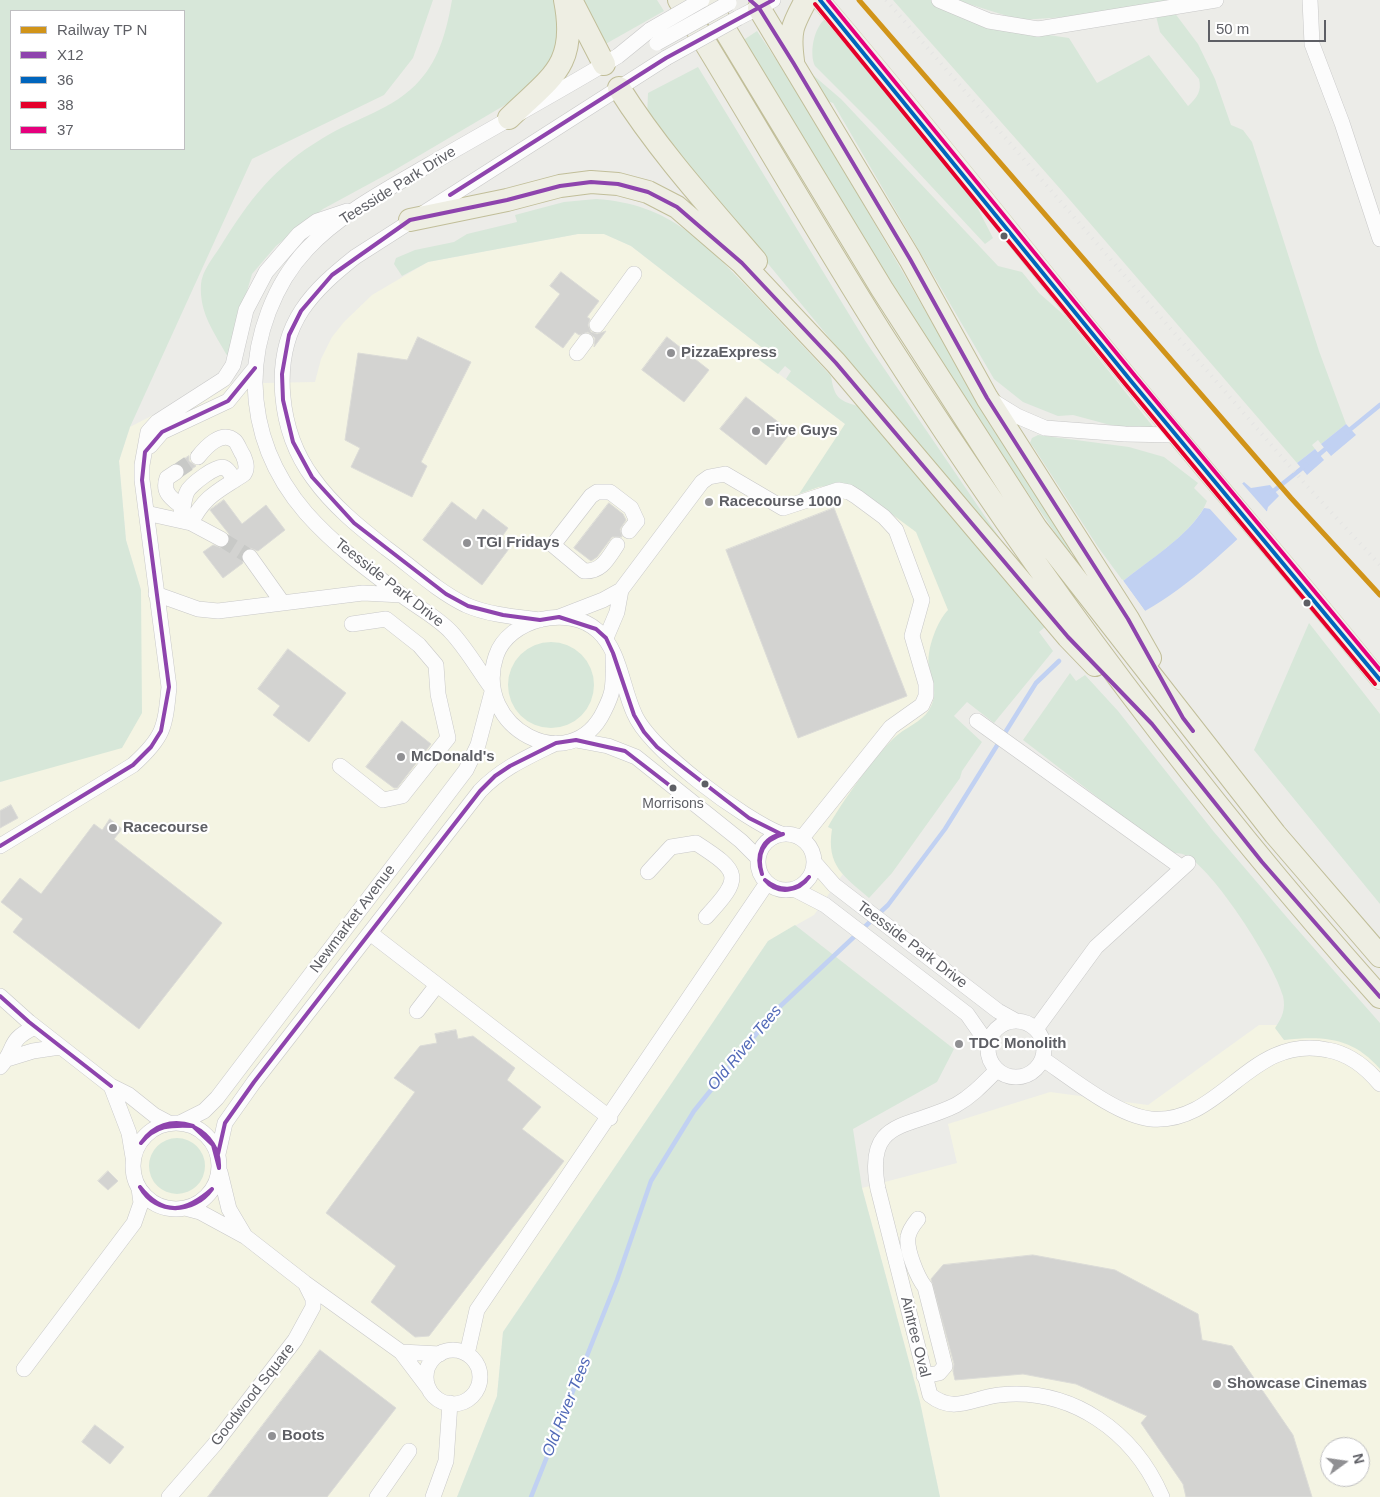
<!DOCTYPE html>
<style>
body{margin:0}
#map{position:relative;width:1380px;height:1497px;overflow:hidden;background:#ecece8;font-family:Helvetica,sans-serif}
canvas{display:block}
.legend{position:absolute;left:10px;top:10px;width:175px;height:140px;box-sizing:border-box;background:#fff;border:1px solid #bfbfc1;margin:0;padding:6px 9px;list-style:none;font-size:15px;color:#5e5f65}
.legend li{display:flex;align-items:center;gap:10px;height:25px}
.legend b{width:25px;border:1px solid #bfbfc1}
.north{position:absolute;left:1320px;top:1437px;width:50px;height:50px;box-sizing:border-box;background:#fff;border:1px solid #bfbfc1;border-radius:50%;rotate:76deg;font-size:14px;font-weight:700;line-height:20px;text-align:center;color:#5e5f65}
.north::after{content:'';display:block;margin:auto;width:18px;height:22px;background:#909093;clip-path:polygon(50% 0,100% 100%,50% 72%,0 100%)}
.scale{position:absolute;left:1208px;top:20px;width:118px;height:22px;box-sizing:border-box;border:2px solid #5e5f65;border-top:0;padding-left:6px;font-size:15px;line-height:18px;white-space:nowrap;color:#5e5f65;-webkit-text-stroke:4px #fff;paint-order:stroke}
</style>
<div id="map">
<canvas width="1380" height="1497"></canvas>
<ul class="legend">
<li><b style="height:6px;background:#d19419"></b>Railway TP N</li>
<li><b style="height:6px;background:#8e44ad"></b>X12</li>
<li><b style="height:6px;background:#0065bd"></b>36</li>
<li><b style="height:6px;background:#e4002b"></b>38</li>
<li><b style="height:6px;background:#e5007d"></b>37</li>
</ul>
<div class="north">N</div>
<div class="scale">50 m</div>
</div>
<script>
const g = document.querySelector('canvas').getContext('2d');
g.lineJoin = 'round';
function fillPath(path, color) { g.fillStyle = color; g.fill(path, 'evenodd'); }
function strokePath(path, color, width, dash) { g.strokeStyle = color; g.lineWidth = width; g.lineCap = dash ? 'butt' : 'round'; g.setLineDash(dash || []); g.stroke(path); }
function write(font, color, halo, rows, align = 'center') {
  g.font = font + ' Helvetica,sans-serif'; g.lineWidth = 4.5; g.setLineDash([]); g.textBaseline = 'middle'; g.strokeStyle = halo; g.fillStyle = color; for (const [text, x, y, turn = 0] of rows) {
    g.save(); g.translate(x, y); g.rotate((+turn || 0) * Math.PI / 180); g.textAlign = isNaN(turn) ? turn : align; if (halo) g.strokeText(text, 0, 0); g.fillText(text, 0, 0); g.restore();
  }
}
fillPath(new Path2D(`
 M578,234H604L631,246L765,350L759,359L845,424L987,611L954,716L814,915L768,941L503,1332L497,1396L457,1497H0V782L4,781L141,590L126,540L119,461L130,427L213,384L315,382L321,359L332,337L344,322L372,295L428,262Z
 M1259,1025H1327L1380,1059V1497H940L920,1402L862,1188L957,1163L948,1124L1050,1092L1148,1105ZM1330,1447H1360V1477H1330Z`), '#f4f4e3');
fillPath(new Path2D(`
 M0,0H433L413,58L384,95L252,159L130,427L119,461L126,540L141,590L142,713L122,748L0,782ZM11,11H184V149H11Z
 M452,0H555L562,20L559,49L527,92L393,171L323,209L276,246L252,274L228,357C214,332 199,313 201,284C202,271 213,258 220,247C250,199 273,168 323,138C355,118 394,110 420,80C440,58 447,28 452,0Z
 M578,0H657L664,11L602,46Z
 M893,0H933L1042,34L1069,38L1097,83L1149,55L1188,106C1197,98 1202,91 1199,79L1160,32L1156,16L1174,12L1198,44L1215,79L1231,125L1243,130L1252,142L1319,351L1346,424L1321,444L1318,440L1312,445L1315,449L1297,463L1063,192Z
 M956,0H1175L1098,15L1020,20Z
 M824,20L971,195L993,238L985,244L877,128L815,66C809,53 814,29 824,20Z
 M757,31L805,103L968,385L1073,551L1069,553L958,391L742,41Z
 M698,67L866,342L999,537L996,540L647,117L648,93Z
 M813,75L841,99L998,266L1022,272L1039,293L1065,316L1154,428L1114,426L1073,415L1058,416L1023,402L994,379L833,103L827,101Z
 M596,199C672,204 705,244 755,295C780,322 806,349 831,376C834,396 838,401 858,406L1045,627L1039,632L1053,651L994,723L967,702L954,716L982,742L962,771L960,778L892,873L869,898C844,876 826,866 832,829L828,827C842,802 873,758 894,738C904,728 922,722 929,710C939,694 932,682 929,666C926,651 937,621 948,610L916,532L855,487L843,484L819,487L799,494L845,424L786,379L791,371L785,366L778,374L758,359L765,350L631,246L604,234H578L428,262L402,276L394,264L396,258L415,250L454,242L467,234L517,222L515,215L564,202Z
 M1038,435L1129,447L1164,457L1198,483L1194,488L1207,501C1195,532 1149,560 1123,581L1098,547L1034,448L1030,443L1032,438Z
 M1309,623L1380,714V904L1254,750Z
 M508 685a43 43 0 1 1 86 0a43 43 0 1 1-86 0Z
 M1070,673L1076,681L1085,675L1118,711L1214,832L1290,921L1380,1023V1069C1352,1037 1324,1036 1284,1040L1275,1028C1282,1018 1286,1009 1283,996C1275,965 1213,868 1185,855C1181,853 1175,853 1170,853L1023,740Z
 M795,925L954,1049L937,1082L853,1129L862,1188L920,1402L940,1497H457L497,1396L503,1332L768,941Z
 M149 1166a28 28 0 1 1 56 0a28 28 0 1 1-56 0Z`), '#d7e7d9');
fillPath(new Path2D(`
 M1346,424L1356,435L1331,456L1321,444Z
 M1315,449L1324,460L1307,475L1297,463Z
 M1244,482L1251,488L1270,485L1279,496L1268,507L1267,511C1229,547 1191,585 1145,611L1123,581C1148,561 1188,536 1204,508L1211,509Z`), '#c1d1f2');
fillPath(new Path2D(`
 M1240,481L1269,514L1239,541L1209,508Z
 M1122,579L1145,611L1147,613H1143L1121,583Z`), '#ecece8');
strokePath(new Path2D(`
 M1347,432L1380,405
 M1316,457L1329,446
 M1271,493L1306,465
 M531,1497L617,1280L651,1181L694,1111L774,1012L888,905L945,829L1036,683L1059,661`), '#c1d1f2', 4.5);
const building = new Path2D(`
 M561,272L599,301L587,317L590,319L588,325L591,332L597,334L606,331L594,347L595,338L588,332L579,335L575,332L563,348L535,327L560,294L550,286Z
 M418,337L471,362L421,462L427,466L412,497L351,467L360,448L345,440L358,353L407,360Z
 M667,337L709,370L684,402L642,370Z
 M746,397L791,432L766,465L720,429Z
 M189,456V461L196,466L185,474L184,467L178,463Z
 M224,500L242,524L266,505L285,530L258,551L250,548L244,550L241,557L243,563L223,578L203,552L213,545L222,548L229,543V534L210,510Z
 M452,502L476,520L483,509L508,528L501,538L511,546L482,585L423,540Z
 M609,503L623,514L626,520L620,529L622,537H612L597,557L591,561L574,548Z
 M834,508L907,696L798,738L726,550Z
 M288,649L346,693L309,742L273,715L280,706L258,689Z
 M402,721L431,744L397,788H394L366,767Z
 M11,805L18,818L0,828V811Z
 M110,819L122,829L114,839L222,923L139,1029L13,932L23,919L1,902L20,878L41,894L94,824L102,830Z
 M456,1030L458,1039L473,1036L515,1068L507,1080L541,1107L522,1129L564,1161L429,1336L415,1337L371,1302L396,1266L326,1213L415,1092L394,1078L420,1046L437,1043L435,1034Z
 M108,1171L118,1181L108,1190L98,1181Z
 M1033,1255L1115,1270L1198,1314L1202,1340L1232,1346L1293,1435L1312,1497H1186L1183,1484L1141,1423L1147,1416L1076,1384L1023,1374L955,1380L953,1371L954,1364L931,1279L943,1265Z
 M320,1350L396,1408L327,1497H208Z
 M95,1425L124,1447L110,1464L82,1442Z`);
fillPath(building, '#d3d3d1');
strokePath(building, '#dcdcd8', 1);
strokePath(new Path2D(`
 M176,472L198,457
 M221,539L250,557`), '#c8c9c7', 15, [15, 8]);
const minor = new Path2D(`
 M939,0L989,21L1038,29L1216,0
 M1310,0L1312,44L1342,123L1380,239
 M738,18L773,0
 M597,325L634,274
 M577,353L586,341
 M991,400L1017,416L1045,428L1125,434L1176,435
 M150,446L162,432L228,401L255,368
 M176,472L167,478C162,492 171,498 181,506L182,516
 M182,512C184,506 184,498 187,492C190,485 218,463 225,468C229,470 232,477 235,480
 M146,513L191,523L221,539
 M191,523C205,495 219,491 244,474C248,468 246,462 243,455C240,451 238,444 235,441C222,429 205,448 198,457
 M617,545C608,558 602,572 584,571L553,545L591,496L597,492H610L631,508L637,521L629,531
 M250,557L282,602
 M156,594L198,609L218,611L363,593L402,595
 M559,617L603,600L621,590L702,482L709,477L725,474L783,508L838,490L849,492L857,497L884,517L896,530L922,600L912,636L926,684V696L922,705L891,727L802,838
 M540,620C516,617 489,615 466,605C437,591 412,567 386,548C359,527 333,506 313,478C279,432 270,359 302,310C316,289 335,273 355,257L666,58
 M606,638L617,612L621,590
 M613,653C613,665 614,678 612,690C611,697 607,705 604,711C571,780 472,728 496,656C508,619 569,604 598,631C620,651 622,687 634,713C649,750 744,819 781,834
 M491,687C478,669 466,648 451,632C439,619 421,609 407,599C372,573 335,546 306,513C274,476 256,432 255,383C255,336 274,284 307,249C340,214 386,190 427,166C490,129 555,94 618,56L650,30
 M977,721L1181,867
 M576,740L608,746L636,757L741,841L758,858
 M340,766L383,800L402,796L448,738L438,694L436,665L419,645L386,619L352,624
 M758 862a28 28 0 1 1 56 0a28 28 0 1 1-56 0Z
 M0,846L133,765C164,737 165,728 169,687L142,480V465L148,432L157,422L224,379L233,365L246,310L266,272L299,234L317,221L347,211
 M814,862L834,885L998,1011L1016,1021
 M648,872L671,847L696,843C741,872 743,877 706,917
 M794,889L825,905L967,1014L988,1044
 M370,933L610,1118
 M0,996L29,1022L111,1086L129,1095L154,1115L169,1123
 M417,1011L437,985
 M988 1049a28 28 0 1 1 56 0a28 28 0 1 1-56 0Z
 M1036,1029L1096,947L1188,863
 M7,1059L33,1051L60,1047
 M1043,1059C1071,1078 1118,1116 1151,1119C1222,1125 1250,1033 1328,1050C1350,1054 1366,1067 1380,1084
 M0,1067C17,1048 6,1041 35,1027
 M997,1070C984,1083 972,1096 956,1105C908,1129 864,1118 878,1189L930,1395C954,1414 972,1398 999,1395C1072,1387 1134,1432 1162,1497
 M111,1086L129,1133L133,1157
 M180,1123L204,1111L217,1098L466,770L478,745L492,692
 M133 1166a43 43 0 1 1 86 0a43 43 0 1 1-86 0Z
 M218,1154L225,1123L254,1082L480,791C502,768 528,757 556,743
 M220,1172L229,1209L245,1236
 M185,1208L200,1212L246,1237L305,1283L401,1352L429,1389
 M918,1219C914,1224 909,1230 908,1237C906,1249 917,1277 925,1287L945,1366L939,1373L924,1376
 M426 1377a27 27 0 1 1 54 0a27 27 0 1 1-54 0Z
 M401,1352L440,1354
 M467,1354L477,1310L767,883
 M24,1369L134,1223L141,1203L139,1188
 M169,1497L215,1444L295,1340L313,1307V1299L306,1285
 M377,1497L409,1451
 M433,1497L446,1461L450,1403`);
const major = new Path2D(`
 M820,0C942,142 1056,291 1176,435C1244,517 1314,597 1380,680`);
const highway = new Path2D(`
 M571,0L604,64
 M679,0C749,113 815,229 886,341C1034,572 1197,793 1380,997
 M707,0L882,289L1036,528L1275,834L1380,956
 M759,8L910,259L987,398L1128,619L1150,658
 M793,61C789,31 792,26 806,0
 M619,88C658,150 708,205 756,261
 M509,118C551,77 578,66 565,0
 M410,220L507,200L560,186L591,182L618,184L648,192L677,207L742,263L836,363L1068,637L1095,665`);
strokePath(minor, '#c8c8c8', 16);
strokePath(major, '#d2d1b9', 20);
strokePath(highway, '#c1be99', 24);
strokePath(minor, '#fcfcfc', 15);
strokePath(major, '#f1f2ea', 19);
strokePath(highway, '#eeeee3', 22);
strokePath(new Path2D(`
 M886,0L1306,485L1380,565`), '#e4e4e3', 4, [1, 6]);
const minorBridge = new Path2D(`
 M650,30L702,0
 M657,43L729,3
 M666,58L738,18`);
strokePath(minorBridge, '#c8c8c8', 16, []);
strokePath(minorBridge, '#fcfcfc', 15);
strokePath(new Path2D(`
 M750,0L759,8L794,64L910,259L987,398L1128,619L1183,718L1193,731
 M450,195L666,58L773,0
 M781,834L749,818L657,747L644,732L634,715L613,653L606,638L596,629L559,617L540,620L503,615L468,606L446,594L354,523L312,477L293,442L283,400L282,374L289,335L301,311L332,275L410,220L507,200L560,186L591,182L618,184L648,192L677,207L742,263L836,363L1068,637L1152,724L1262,862L1380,997
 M0,846L133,765L151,747L161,731L169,687L142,480L145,452L162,432L228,401L255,368
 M762,874C755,856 762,837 783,834
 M762,874C756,854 763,840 783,834
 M765,880C780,892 796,892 809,877
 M765,880C777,895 799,892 809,877
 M0,996L29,1022L111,1086
 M194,1127C210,1135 220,1150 219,1168
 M194,1127L213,1145L219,1168
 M141,1143C153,1125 172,1119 193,1126
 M141,1143C156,1125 170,1125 193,1126
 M218,1154L225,1123L254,1082L480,791L495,776L510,766L556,743L576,740L625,751L673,788
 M140,1187C164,1217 186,1212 212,1189
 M140,1187C156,1216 194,1214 212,1189`), '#8e44ad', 4);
strokePath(new Path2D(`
 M820,0L1131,381L1380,680`), '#0065bd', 4);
strokePath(new Path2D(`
 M815,4L1126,385L1375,684`), '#e4002b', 4);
strokePath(new Path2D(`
 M828,0L1136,377L1380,670`), '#e5007d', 4);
strokePath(new Path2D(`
 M859,0L1291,498L1380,595`), '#d19419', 5);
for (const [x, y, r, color] of [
 [1004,236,4.5,"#5e5f65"],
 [671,353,5,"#909093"],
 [756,431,5,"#909093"],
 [709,502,5,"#909093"],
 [467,543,5,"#909093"],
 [1307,603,4.5,"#5e5f65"],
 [401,757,5,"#909093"],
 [705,784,4.5,"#5e5f65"],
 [673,788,4.5,"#5e5f65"],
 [113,828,5,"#909093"],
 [959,1044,5,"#909093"],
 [1217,1384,5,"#909093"],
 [272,1436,5,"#909093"]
]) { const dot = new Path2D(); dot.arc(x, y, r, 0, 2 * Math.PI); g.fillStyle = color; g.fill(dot); strokePath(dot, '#fff', 2); }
write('14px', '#5e5f65', '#fff', [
 ["Morrisons",673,804]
]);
write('15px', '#5e5f65', '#fff', [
 ["Teesside Park Drive",398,186,-32],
 ["Teesside Park Drive",389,583,38],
 ["Newmarket Avenue",353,919,-53],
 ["Teesside Park Drive",912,945,37],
 ["Aintree Oval",915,1337,76],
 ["Goodwood Square",253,1395,-52]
]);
write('bold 15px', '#5e5f65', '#fff', [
 ["PizzaExpress",681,353],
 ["Five Guys",766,431],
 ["Racecourse 1000",719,502],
 ["TGI Fridays",477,543],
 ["McDonald's",411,757],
 ["Racecourse",123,828],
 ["TDC Monolith",969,1044],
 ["Showcase Cinemas",1227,1384],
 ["Boots",282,1436]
], 'left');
write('italic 16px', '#526ab8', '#fff', [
 ["Old River Tees",745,1048,-50],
 ["Old River Tees",567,1407,-68]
]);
</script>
